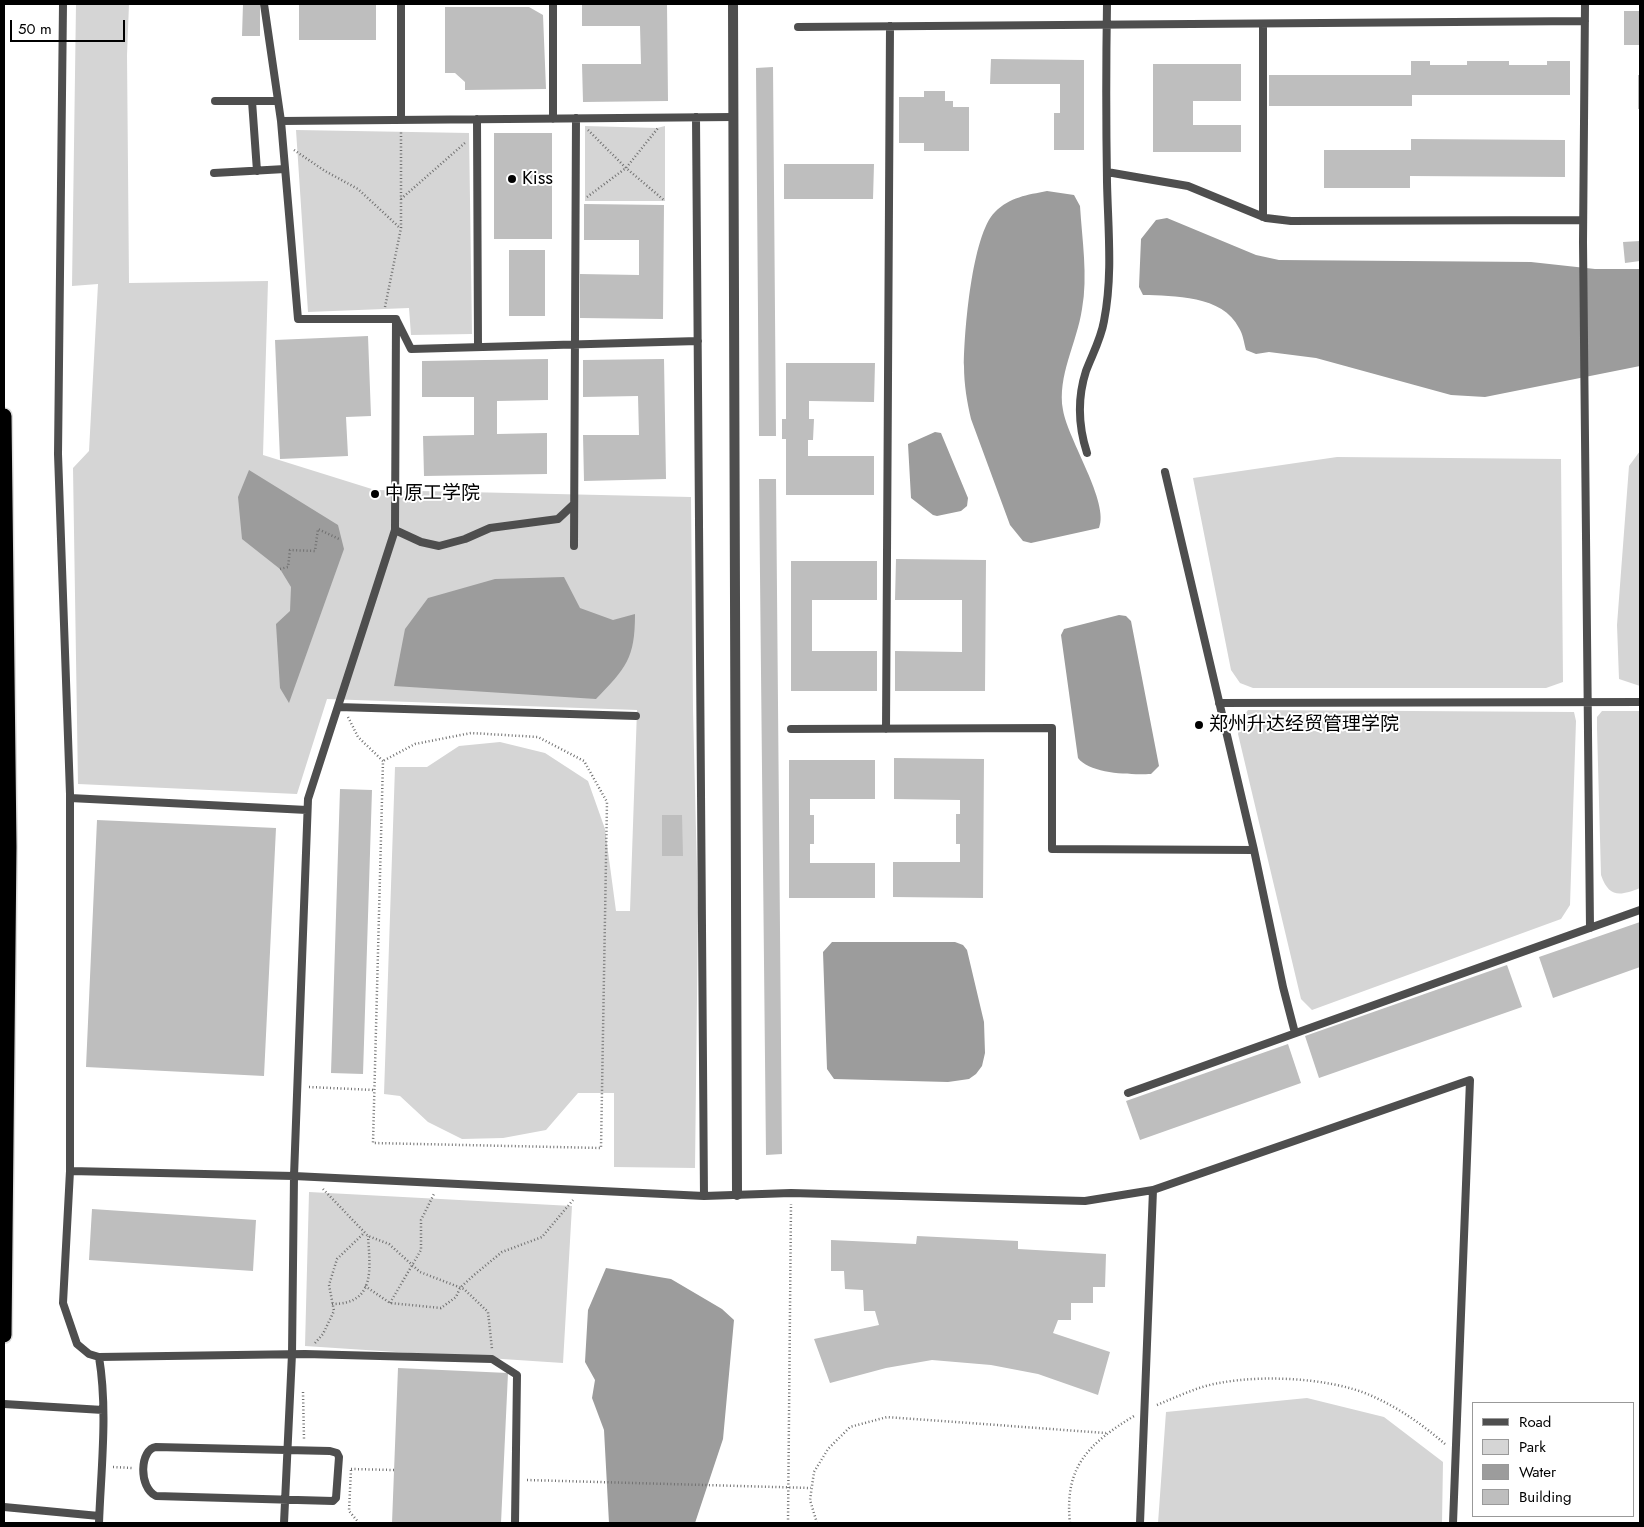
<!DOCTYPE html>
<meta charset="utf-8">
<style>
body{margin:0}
#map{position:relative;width:1644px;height:1527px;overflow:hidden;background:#fff;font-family:Jost,sans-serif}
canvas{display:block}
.frame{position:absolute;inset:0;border:5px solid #000;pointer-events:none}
.legend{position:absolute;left:1472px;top:1402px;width:162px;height:115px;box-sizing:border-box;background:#fff;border:1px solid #999;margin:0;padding:6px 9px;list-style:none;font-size:15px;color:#000}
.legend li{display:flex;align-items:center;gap:10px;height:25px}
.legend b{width:25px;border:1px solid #999}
.scale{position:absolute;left:10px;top:20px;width:115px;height:22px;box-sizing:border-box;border:2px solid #000;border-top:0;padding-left:6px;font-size:15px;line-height:18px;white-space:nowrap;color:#000;-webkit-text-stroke:4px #fff;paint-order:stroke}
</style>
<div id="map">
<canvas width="1644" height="1527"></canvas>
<div class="frame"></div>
<ul class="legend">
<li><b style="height:6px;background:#4e4e4e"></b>Road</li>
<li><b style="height:14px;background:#d5d5d5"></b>Park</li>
<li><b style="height:14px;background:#9c9c9c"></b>Water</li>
<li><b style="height:14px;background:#bebebe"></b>Building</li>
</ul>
<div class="scale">50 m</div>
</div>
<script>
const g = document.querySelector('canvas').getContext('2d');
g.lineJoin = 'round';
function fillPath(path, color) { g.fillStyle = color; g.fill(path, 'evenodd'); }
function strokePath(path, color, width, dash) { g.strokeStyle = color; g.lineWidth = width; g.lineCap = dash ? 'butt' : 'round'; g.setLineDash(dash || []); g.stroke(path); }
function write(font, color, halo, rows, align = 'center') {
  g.font = font + ' Jost,"Noto Sans SC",sans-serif'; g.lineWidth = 4; g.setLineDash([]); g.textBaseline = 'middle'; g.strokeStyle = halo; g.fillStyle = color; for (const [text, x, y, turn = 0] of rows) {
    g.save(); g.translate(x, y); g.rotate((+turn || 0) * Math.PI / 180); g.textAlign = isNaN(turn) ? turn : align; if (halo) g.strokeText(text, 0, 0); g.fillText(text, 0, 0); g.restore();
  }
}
fillPath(new Path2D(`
 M76,4H129L127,55L129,283L268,281L263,455L375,490L691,497L693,710L698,912L695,1168L614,1167V1093H578L546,1130L503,1138L462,1139L428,1122L400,1096L384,1094L395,767H427L459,746L500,742L545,753L588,781L605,829L616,911H630L637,710L327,699L297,794L78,784L73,468L89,451L98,284L72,286Z
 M585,126L657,128L665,126V201H585Z
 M296,130L469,133L472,334L411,335L409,308L308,312Z
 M1640,451V686L1619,679L1617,625L1629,466Z
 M1337,457L1561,459L1563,682L1546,688H1253L1240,683L1231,670L1193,478Z
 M1248,710L1574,712L1576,721L1570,905L1561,919L1312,1010L1301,999L1238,734L1242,718Z
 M1602,711H1640V888C1620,896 1609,898 1601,875L1597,728V717Z
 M309,1192L572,1206L563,1363L305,1346Z
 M1307,1398L1384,1417L1443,1462L1442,1523H1158L1166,1412Z`), '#d5d5d5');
fillPath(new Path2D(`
 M1047,191L1074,195L1080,206C1082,239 1088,276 1082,309C1077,343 1057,376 1063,410C1068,440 1110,503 1099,528L1031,543L1023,541L1010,525L971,419C967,402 964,384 964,366C964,333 972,234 995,212C1010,197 1027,195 1047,191Z
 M1167,218L1256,255L1279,260L1531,262L1595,269H1640V366L1485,397L1451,395L1316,358L1269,352L1256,354L1246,350C1244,343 1243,334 1239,328C1223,295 1173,296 1143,295L1139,287L1141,239L1156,220Z
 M935,432L941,433L968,498L967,506L961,511L937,516L933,515L911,498L908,444Z
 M249,470L338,525L344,549L289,703L280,688L276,624L290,611L291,587L280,569L242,539L238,497Z
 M564,577L580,608L613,620L635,614C635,659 626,668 596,699L394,686L405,629L428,598L495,579Z
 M1119,615L1126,616L1131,621L1159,766L1151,774C1132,775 1090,774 1078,758L1061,635L1064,629Z
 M832,942H955L963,945L967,950L984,1022L985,1053L982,1066L976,1074L969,1079L948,1082L834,1079L827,1069L823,952Z
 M606,1268L671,1279L722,1309L734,1320L723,1439L695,1523H609L604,1430L592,1398L595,1380L585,1362L588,1310Z`), '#9c9c9c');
fillPath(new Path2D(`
 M243,4H260V36H242Z
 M299,4H376V40H299Z
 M582,4H667L668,101L583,102L582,64H641L640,26H582Z
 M445,7H529L543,15L546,89L465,90V82L455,73H445Z
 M1624,11H1640V45H1624Z
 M991,59L1084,60V150H1054V113H1060V84H990Z
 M1411,61H1430V65H1467V61H1509V65H1547V61H1570V95H1412V106H1269V75H1411Z
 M1153,64H1241V101H1193V125H1241V152H1153Z
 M773,67L776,436H759L756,68Z
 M1638,75H1640V109H1638Z
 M924,91H945V101H953V107H969V151H924V143H899V97H924Z
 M494,133H552V239H494Z
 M1411,139L1565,140V177L1410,176V188H1324V150H1411Z
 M784,164H874L873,199H784Z
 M584,204L664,205L663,319L580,318V274L639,275V240H584Z
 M1640,241V261L1625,263L1623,242Z
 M509,250H545V316H509Z
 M368,336L371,416L346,417L348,456L280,459L275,340Z
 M548,359V400L497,401V434L547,433V474L424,476L423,436L474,435V397H422V361Z
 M664,359L666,479L584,481L583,435H639L638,396L583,397V360Z
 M786,363H875L874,402L809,401V419H814L813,440H808V456H874V495H786V439H782V419H786Z
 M759,479H776L782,1154L766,1155Z
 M896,559L986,560L985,691H895V651L962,652V600H895Z
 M791,561H877V600H812V651H877V691H791Z
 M894,758L984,759L983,898L893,897V862H960V844H956V814H960V800L894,799Z
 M789,760H875V799H810V815H814V844H810V863H875V898H789Z
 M340,789L372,790L363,1074L331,1073Z
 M662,815H682L683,856H662Z
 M97,820L276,828L264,1076L86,1067Z
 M1640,922V967L1553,998L1539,957Z
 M1507,965L1522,1007L1319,1078L1305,1036Z
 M1288,1044L1301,1083L1140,1140L1126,1101Z
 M92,1209L256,1220L253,1271L89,1260Z
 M917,1236L1018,1241V1249L1106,1254L1105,1287H1093V1303H1071V1320H1058L1053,1333L1110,1352L1098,1395L1038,1374L991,1365L932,1360L886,1368L830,1383L814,1339L879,1325L875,1311H864L863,1290L845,1289L844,1271H831V1240L916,1244Z
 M398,1368L508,1373L501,1523H392Z`), '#bebebe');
const highway = new Path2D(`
 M4,416L9,847L4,1335`);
strokePath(highway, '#dbdbdb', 18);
strokePath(new Path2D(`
 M588,130L626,168L665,201
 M294,150L325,171L358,189L400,228
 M587,197L626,168L658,128
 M401,199L466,142
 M385,307L401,228V132
 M280,569L288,567L290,550L315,551L318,529L339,539
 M348,717L358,737L383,761L373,1143L601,1148L607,802L584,761L538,737L471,733L415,744L383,761
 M309,1087L374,1090
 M323,1189L368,1236L389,1244L420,1272L464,1289L488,1312L492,1349
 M365,1286L390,1303L441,1308L456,1297L460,1288L474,1275L502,1252L542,1237L573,1200
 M390,1303L421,1250V1220L434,1194
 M332,1304C376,1304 370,1269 368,1236
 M315,1343L323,1334L334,1311L329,1285L337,1259L364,1233
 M303,1392L304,1439
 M1157,1405C1171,1399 1185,1393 1199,1388C1245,1373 1328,1376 1372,1396C1399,1408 1423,1425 1445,1444
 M113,1467L132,1468
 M351,1469L394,1470
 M351,1470L349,1511L359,1523
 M527,1480L811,1488
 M788,1523L791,1204
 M817,1523L810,1500L814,1472L828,1449L850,1427L887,1417L1106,1433
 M1070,1523C1064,1467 1088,1444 1134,1416`), '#707070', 2.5, [1, 2.5]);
strokePath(new Path2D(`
 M63,4L58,454L70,794V1171L63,1303L77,1344L89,1354L99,1357C108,1411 101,1469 99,1523
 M264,4L281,121L298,319H396L411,349L698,341
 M553,4V119
 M1585,4L1583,242L1590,928
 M1263,24V217
 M798,27L1585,21
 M215,101H278
 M252,101L257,171
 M696,117L704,1196
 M477,119L478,347
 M401,120V4
 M281,121L733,117
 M1107,172L1188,186L1266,218L1291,221L1583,220
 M214,173L285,169
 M1087,453C1078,425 1077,399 1086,371C1092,355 1101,339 1104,321C1113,276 1108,228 1107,182C1106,122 1106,63 1107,4
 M1165,472L1254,850L1283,987L1295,1033
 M395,530L421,542L439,546L465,539L490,528L558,519L574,504
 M574,546L576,118
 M1219,703L1640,702
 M338,707L636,716
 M791,729L1052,728V849L1254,850
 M886,729L890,26
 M70,798L307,810
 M1128,1093L1640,910
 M70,1171L294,1176L704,1196L791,1193L1085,1201L1153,1190L1470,1080L1453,1523
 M99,1357L305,1354L492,1359L517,1375L515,1523
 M4,1404L103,1410
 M156,1447L330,1451L337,1453L339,1457L336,1498L333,1501L156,1496C138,1487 140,1449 156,1447Z
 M4,1507L99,1516
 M284,1523L292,1354L294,1176L308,799L395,530L396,319
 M1140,1523L1153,1190`), '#4e4e4e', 8);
strokePath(new Path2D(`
 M733,4L737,1195`), '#4e4e4e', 10);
strokePath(highway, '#000', 15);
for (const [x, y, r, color] of [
 [512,179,5,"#000"],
 [375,494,5,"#000"],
 [1199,725,5,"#000"]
]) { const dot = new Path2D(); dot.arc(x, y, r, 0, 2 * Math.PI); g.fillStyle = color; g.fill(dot); strokePath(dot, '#fff', 2); }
write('19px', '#000', '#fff', [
 ["Kiss",522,179],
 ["中原工学院",385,494],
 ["郑州升达经贸管理学院",1209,725]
], 'left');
</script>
